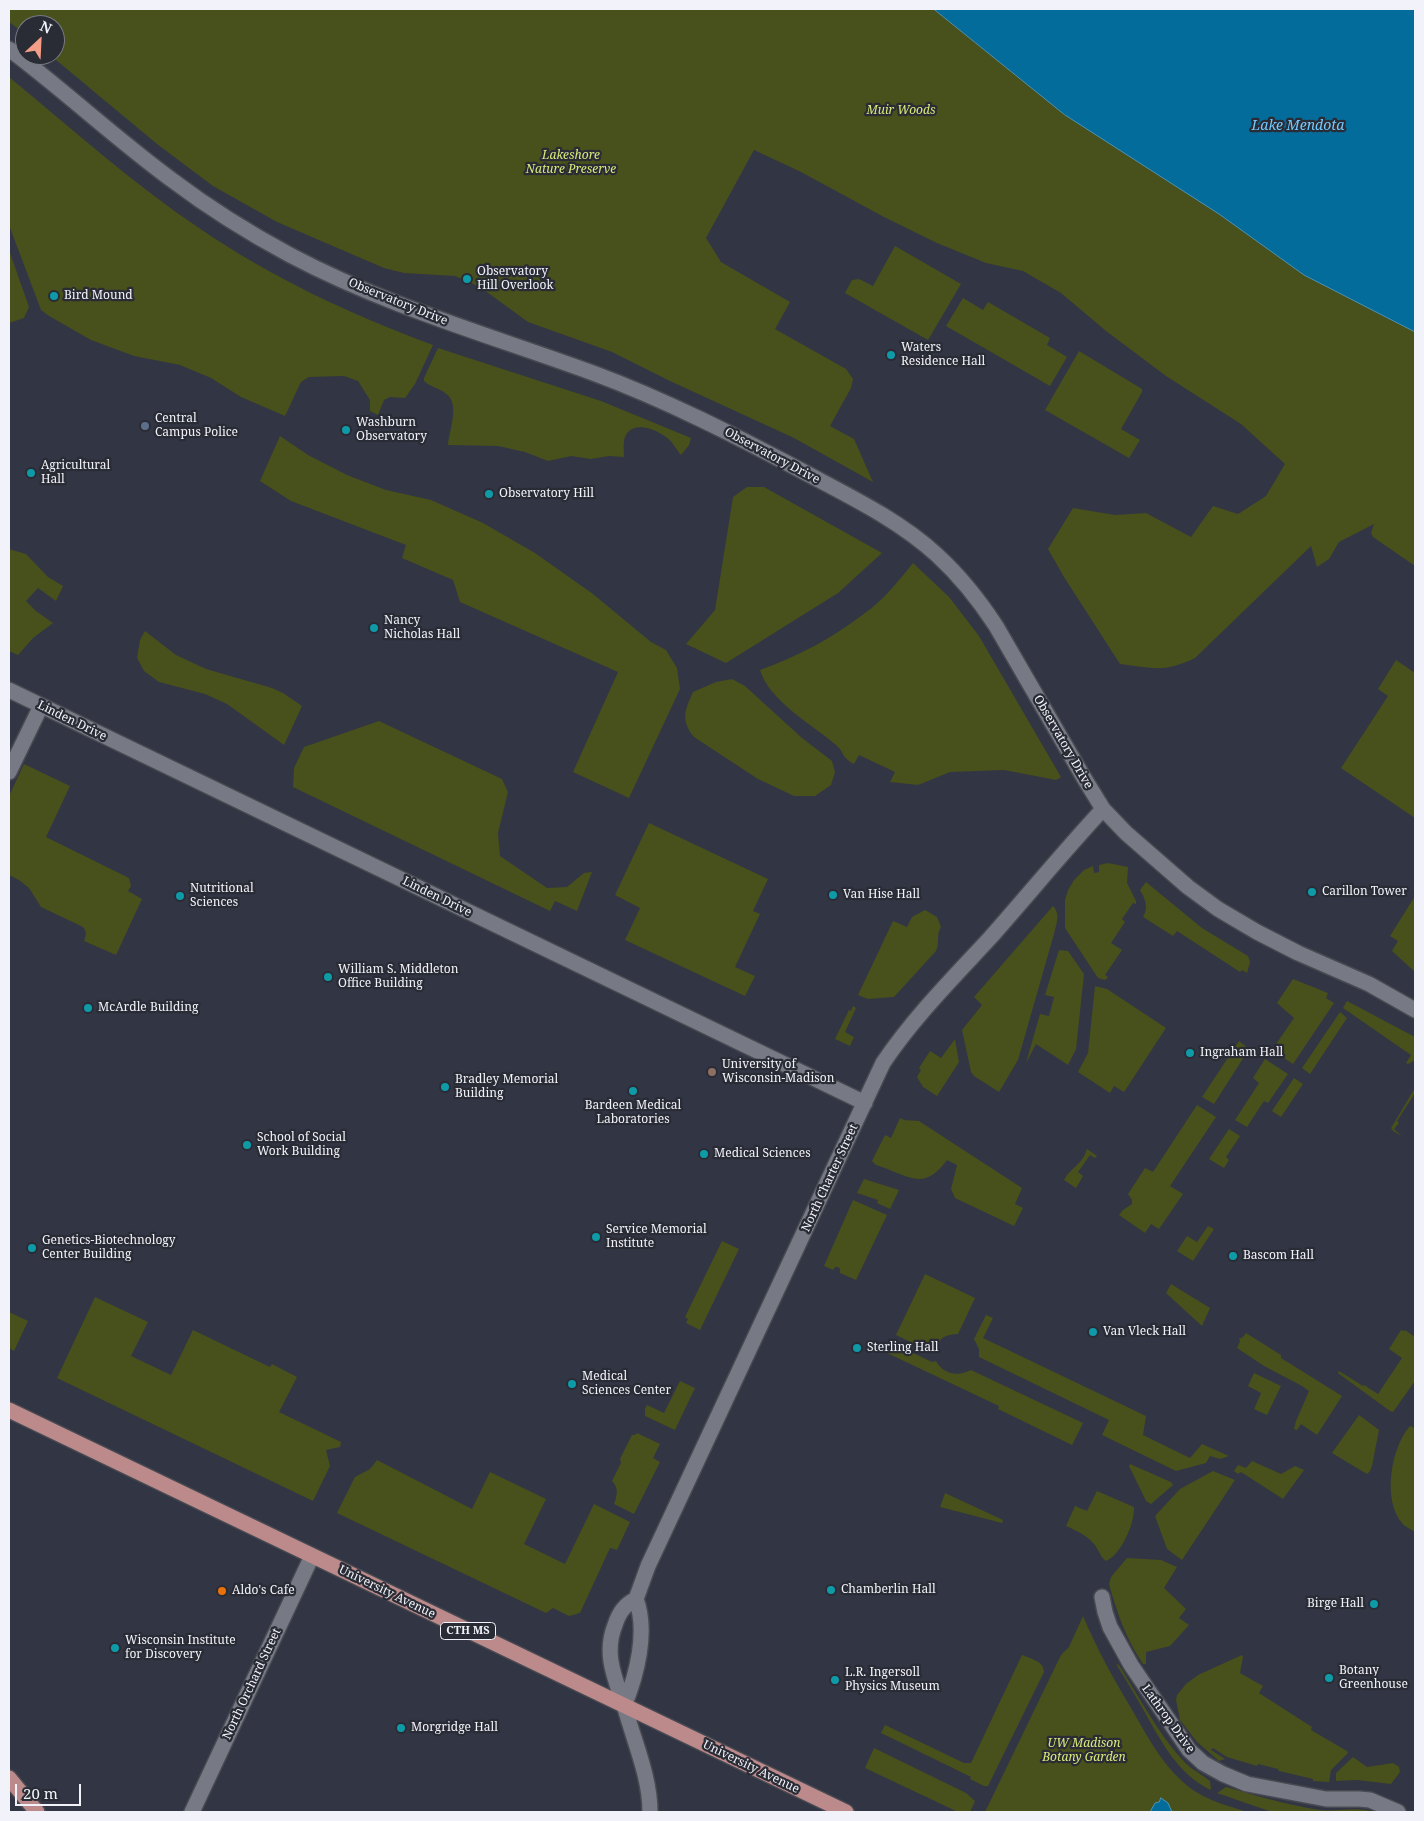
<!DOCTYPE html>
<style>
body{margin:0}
#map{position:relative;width:1424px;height:1821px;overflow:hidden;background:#292b35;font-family:"Noto Serif",serif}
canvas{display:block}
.frame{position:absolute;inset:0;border:10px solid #f2f3fa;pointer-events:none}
.north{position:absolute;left:15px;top:15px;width:50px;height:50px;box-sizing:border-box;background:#292b35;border:1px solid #797b84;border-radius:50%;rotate:25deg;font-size:14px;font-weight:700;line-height:20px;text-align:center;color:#f2f3fa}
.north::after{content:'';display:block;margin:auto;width:18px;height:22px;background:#f49e88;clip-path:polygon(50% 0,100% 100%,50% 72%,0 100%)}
.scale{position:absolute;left:15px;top:1784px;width:66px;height:22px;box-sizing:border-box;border:2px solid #f2f3fa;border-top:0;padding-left:6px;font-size:15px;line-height:18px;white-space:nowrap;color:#f2f3fa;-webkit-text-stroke:4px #292b35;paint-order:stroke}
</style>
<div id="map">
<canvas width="1424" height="1821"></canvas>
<div class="frame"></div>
<div class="north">N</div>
<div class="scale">20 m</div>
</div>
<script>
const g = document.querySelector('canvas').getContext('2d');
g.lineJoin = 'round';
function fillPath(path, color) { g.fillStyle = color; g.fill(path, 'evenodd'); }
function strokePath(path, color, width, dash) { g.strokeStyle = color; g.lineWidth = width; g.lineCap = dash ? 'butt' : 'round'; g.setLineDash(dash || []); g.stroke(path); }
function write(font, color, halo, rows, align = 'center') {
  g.font = font + ' "Noto Serif",serif'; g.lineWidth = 4.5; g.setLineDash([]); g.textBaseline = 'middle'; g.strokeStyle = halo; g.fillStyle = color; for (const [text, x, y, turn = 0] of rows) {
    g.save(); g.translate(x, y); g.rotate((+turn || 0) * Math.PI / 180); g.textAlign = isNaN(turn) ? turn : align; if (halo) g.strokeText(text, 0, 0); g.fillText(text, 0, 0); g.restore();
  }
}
fillPath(new Path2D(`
 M9,9H934L1304,275L1415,332V1812H9ZM25,25H55V55H25Z`), '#323544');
fillPath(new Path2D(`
 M9,9H934L1065,115L1219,214L1304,275L1415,332V566L1373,537L1371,533L1374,524L1339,542L1329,559L1317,567L1311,546L1195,658C1164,673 1153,668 1120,664L1064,577L1048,549L1073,508L1115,515L1146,513L1191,537L1213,506L1238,514L1266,496L1285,464L1241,424L1166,376L1106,331L1061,293L1023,271L986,263L937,243L884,217L801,172L754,150L706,238L721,262L790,302L775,329L846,369L853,379L851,388L830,426L854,439L873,482L794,438L670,381L612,352L528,322L480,287L455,276L404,273L384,268L277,222L213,186L157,144L50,55H55V25H25V34L9,22Z
 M9,77C71,128 132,183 199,228C272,278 350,314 433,345L415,384L405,398L390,397L384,400L378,415L370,411V400L358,381L344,376L309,377L301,382L285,416L241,397L211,378L180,365L134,356L91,340L49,316L41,310L9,225Z
 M895,246L961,284L928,340L845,293L852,280L859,279L873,286Z
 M9,250L29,307L24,318L9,323Z
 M963,298L983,310L988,302L1050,338L1047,345L1067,357L1050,386L946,326Z
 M438,348L601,401L691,438L689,445L681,455C676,449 672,441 666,437C655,429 632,420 625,437C623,442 624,451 624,457L609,456L591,459L571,456L548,461L525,452L498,446L448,445C449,430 461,403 445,393C439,388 430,387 424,381V378Z
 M1079,351L1142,389V392L1121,429L1140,440L1129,458L1045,410Z
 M280,436L308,455L347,475L386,490L431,500L483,523L535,553L593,594L651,642L666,650L677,668L680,689L629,798L573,772L618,672L460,602L453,580L402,558L406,545L291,501L260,481Z
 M747,487H764L882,553L838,593L726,663L686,644L715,610L733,497Z
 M9,549L26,554L48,577L63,586L56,601L38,588L26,601L36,611L53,623L33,638L18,655L9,651Z
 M913,563L949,597L979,636L1061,777L1056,780L1004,770L950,772L918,785L890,782L895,772L859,755L854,764C841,757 845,753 836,745C813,725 769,701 760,670C797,657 834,637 865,613C884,600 899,580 913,563Z
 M145,631L176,655L206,669L272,688L283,693L302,706L284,745L227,704L205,694L159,682L144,671L137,658L140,640Z
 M1396,660L1415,673V818L1341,768L1388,696L1378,689Z
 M732,679L745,686L802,738L832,761L835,772L831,785L815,796H794L758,779L694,737C680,720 685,710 693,692L716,682Z
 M379,721L502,779L508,792L498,833L500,856L547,888L567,887L584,873L592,872L577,911L555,901L550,911L293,787L294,768L304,747Z
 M24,764L70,786L46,837L129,878L131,886L128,891L142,899L116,955L84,941C86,935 87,932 83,927L41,907L29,888L19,880L9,875V796Z
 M649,823L768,879L753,911L760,914L735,967L755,976L745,996L625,940L640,908L615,895Z
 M1108,863L1128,867L1127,883L1136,901V904L1133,903L1122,919L1125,922L1111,943L1122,950L1105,975L1108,977L1105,980L1098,978L1065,928V900L1068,890L1074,880L1084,870L1093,866L1094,873L1099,872V865Z
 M1146,882L1202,928L1248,956L1250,962L1247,973L1242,970L1240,972L1177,931L1173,936L1143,917C1149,907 1145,899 1140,890Z
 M1415,896V972L1392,951L1398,941L1390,936Z
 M1053,906C1061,914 1056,925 1054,934L1018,1060L999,1092L974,1076L971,1072L962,1030L982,1005L974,997Z
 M925,910L937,917L941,927C936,934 940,943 936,951L894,997L868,999L858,995L893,921L907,927L912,917Z
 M1059,950L1068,951L1084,974L1076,1049L1068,1065L1036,1044L1026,1063L1040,1014L1049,1016L1054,997L1045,995Z
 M1293,979L1328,993L1326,998L1334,1003L1293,1064L1272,1050L1294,1018L1277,1003Z
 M1095,986L1107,989L1166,1028L1124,1092L1114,1086L1110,1093L1078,1072L1088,1053Z
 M1347,1001L1415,1037V1060L1408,1064L1406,1063L1411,1055L1343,1008Z
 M853,1006L856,1008L845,1032L854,1037L850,1046L835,1039L849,1010L851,1011Z
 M1340,1012L1347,1018L1310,1074L1302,1068Z
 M955,1039L959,1062L937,1096L923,1087L917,1077L921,1070L919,1068L930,1051L941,1058Z
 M1239,1041L1249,1049L1214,1104L1202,1097Z
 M1265,1059L1288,1074L1268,1103L1264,1101L1247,1127L1235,1120L1259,1083L1253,1078Z
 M1294,1078L1303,1084L1281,1117L1272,1111Z
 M1415,1088V1093L1397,1121L1399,1123L1394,1129L1402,1136L1393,1131L1391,1128Z
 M1197,1105L1216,1117L1170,1186L1183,1194L1159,1229L1151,1224L1145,1233L1119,1215L1123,1210L1132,1204V1200L1128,1194L1145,1168L1153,1172Z
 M900,1118L904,1120L919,1121L1022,1188L1015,1204L1023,1208L1014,1226L955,1198L951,1189L957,1165L947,1160C923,1193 908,1175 876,1165L872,1161L885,1135L891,1138Z
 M1229,1129L1240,1136L1226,1157L1229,1160L1224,1168L1209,1159Z
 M1087,1149L1097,1156L1095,1158L1090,1155L1078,1172L1083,1176L1076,1188L1064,1180C1071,1167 1082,1165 1087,1149Z
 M864,1179L899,1190L890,1209L877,1203L878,1200L857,1193Z
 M853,1200L887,1215L856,1280L840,1273V1269L838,1267H835L833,1270L824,1266Z
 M1208,1226L1214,1229L1193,1261L1177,1251L1187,1236L1197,1242Z
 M722,1241L739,1249L700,1330L686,1323L688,1319L685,1317Z
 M925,1274L975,1298L958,1334C942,1335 939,1339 933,1353L896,1335Z
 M1171,1284L1210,1308L1202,1326L1166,1293Z
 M95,1297L148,1322L131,1356L171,1375L193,1330L270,1367L272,1364L297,1377L279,1412L341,1442L340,1447L326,1450L330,1466L313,1501L57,1378Z
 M9,1312L28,1321L14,1351L9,1348Z
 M986,1315L993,1318L983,1338L1146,1416L1143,1435L1190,1458L1202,1444L1229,1456L1220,1459L1210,1456L1206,1463L1176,1471L1102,1435L1109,1420L979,1357V1349L974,1339Z
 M1401,1330L1404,1331L1405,1330L1415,1337V1381L1393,1412L1390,1411L1335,1371L1338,1373L1339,1371L1363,1386L1364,1385L1378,1394L1402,1358L1389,1349Z
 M1246,1333L1281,1355V1358L1342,1396L1317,1435L1301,1424L1297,1430L1294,1429L1296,1421L1309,1391L1302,1386L1264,1366L1237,1348L1240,1341L1239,1338H1242Z
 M892,1343L932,1362L936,1361C943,1374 958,1377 971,1370L1083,1423L1072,1445L998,1409L999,1406L887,1353Z
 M1254,1373L1281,1386L1267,1415L1254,1409L1261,1393L1248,1386Z
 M680,1381L695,1388L675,1430L645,1416V1409L647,1405L664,1413Z
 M1359,1415L1379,1430L1372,1466L1370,1471L1367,1474L1332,1453Z
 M1410,1426L1415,1428V1532C1411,1529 1405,1527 1402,1523C1382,1500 1391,1447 1410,1426Z
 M637,1433L660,1444L653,1458L660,1462L634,1514L614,1504C617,1496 619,1488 612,1481L621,1463L620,1459L632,1435H635Z
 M377,1460L472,1509L490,1472L546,1499L524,1544L565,1564L594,1504L630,1522L617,1550L610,1548L580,1613L569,1616L553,1608L546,1613L337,1513L355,1477L370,1469Z
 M1252,1461L1281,1474L1295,1466L1304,1470L1283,1499L1241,1472L1238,1474L1234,1471L1238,1465L1246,1468Z
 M1130,1464L1171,1482L1173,1485L1151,1504L1146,1501L1129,1466Z
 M1213,1471L1235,1480L1182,1560L1167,1549L1155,1516L1180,1489Z
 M1097,1491L1134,1507C1135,1523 1121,1555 1106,1561C1100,1557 1099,1550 1094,1544C1086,1535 1077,1531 1066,1526L1075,1506L1087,1511Z
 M945,1493L1003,1520L1002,1523L940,1507Z
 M1127,1558L1161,1560L1177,1567L1164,1588L1186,1609L1179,1618L1189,1625L1170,1646L1146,1652V1664H1143C1126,1639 1117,1613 1109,1584L1111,1577Z
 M1083,1616C1097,1649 1113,1678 1131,1708C1149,1739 1164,1769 1193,1790C1209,1801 1229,1806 1247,1812H985L1061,1655L1069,1647Z
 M1022,1655C1031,1659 1044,1661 1044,1672L988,1786H984L970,1779L971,1777L881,1733L885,1725L964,1763H971Z
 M1242,1655L1243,1657L1240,1673L1263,1686L1259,1693L1312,1727L1311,1730L1347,1751L1348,1753L1331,1770L1329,1782L1313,1781V1779L1279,1771L1278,1769L1258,1764L1257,1766L1227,1757L1213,1748L1211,1750L1225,1759L1219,1761L1197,1742L1180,1720L1176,1700L1177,1695L1186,1684L1198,1675Z
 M1116,1664L1119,1665C1138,1695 1165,1746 1191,1768C1197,1772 1204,1776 1210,1781L1211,1790C1178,1775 1161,1741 1144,1711C1135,1695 1126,1680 1116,1664Z
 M874,1748L966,1793L975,1801L970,1812H958L865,1768Z
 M1353,1757L1367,1767L1393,1763L1399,1767L1400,1772L1391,1784L1357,1780L1336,1781V1773Z
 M1226,1787C1257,1796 1288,1805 1320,1810C1338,1812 1356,1806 1374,1812H1272L1217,1793Z`), '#48501b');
const water = new Path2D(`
 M934,9H1415V332L1304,275L1219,214L1065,115Z
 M1161,1798L1168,1803L1172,1812H1150L1155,1803L1159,1802Z`);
fillPath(water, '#046c9a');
strokePath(water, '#4b94b7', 1);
const street = new Path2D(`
 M9,772L41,706
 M1102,1597L1105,1612L1110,1627L1131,1665L1189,1750L1203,1763L1223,1774L1247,1784L1326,1799H1359L1370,1800L1398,1812
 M192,1812L312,1556`);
const secondary = new Path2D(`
 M9,49C65,91 116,139 172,180C209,208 249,233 290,255C386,306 492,336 593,373C666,400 736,436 804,472C849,496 899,520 937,555C960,576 979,600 996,626L1084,778L1103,809L1126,833L1188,887L1218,909L1257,932L1298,953L1369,984L1415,1010
 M9,690L865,1103
 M624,1706C637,1675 648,1631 636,1599
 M650,1812C650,1779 636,1746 627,1715C618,1684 602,1657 615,1625C619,1613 624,1605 636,1599L648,1566L883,1063C914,1017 953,978 990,938C1028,895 1064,851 1103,809`);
const primary = new Path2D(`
 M9,1410L846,1812
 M9,1778L37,1812`);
strokePath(street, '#484a51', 18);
strokePath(secondary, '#484a51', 18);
strokePath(primary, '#484a51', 18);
strokePath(street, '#777a85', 15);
strokePath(secondary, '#777a85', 15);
strokePath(primary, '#bd8a8c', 15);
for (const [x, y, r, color] of [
 [467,279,5,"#0f9aa8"],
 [54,296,5,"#0f9aa8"],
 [891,355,5,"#0f9aa8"],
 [145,426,5,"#5c6f8a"],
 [346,430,5,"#0f9aa8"],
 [31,473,5,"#0f9aa8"],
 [489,494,5,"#0f9aa8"],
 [374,628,5,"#0f9aa8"],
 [1312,892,5,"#0f9aa8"],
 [833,895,5,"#0f9aa8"],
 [180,896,5,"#0f9aa8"],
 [328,977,5,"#0f9aa8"],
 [88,1008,5,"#0f9aa8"],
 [1190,1053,5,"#0f9aa8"],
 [712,1072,5,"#8d6e63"],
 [445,1087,5,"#0f9aa8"],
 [633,1091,5,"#0f9aa8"],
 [247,1145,5,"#0f9aa8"],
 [704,1154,5,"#0f9aa8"],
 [596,1237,5,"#0f9aa8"],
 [32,1248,5,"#0f9aa8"],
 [1233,1256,5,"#0f9aa8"],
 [1093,1332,5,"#0f9aa8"],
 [857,1348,5,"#0f9aa8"],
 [572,1384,5,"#0f9aa8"],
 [831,1590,5,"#0f9aa8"],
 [222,1591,5,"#e8710a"],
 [1374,1604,5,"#0f9aa8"],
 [115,1648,5,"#0f9aa8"],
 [1329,1678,5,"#0f9aa8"],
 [835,1680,5,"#0f9aa8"],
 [401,1728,5,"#0f9aa8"]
]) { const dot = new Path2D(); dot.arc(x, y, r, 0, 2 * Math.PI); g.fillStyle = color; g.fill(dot); strokePath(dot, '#292b35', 2); }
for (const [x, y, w] of [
 [468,1631,55]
]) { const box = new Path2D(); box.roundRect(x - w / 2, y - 8.5, w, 17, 4); g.fillStyle = '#292b35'; g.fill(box); strokePath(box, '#f2f3fa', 1); }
write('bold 11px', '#f2f3fa', null, [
 ["CTH MS",468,1631]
]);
write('italic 12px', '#d9eb7b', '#292b35', [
 ["Muir Woods",901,111],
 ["Lakeshore",571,156],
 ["Nature Preserve",571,170],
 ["UW Madison",1084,1744],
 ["Botany Garden",1084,1758]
]);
write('12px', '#f2f3fa', '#292b35', [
 ["Observatory",477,272],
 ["Hill Overlook",477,286],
 ["Bird Mound",64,296],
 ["Waters",901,348],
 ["Residence Hall",901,362],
 ["Central",155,419],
 ["Campus Police",155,433],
 ["Washburn",356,423],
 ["Observatory",356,437],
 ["Agricultural",41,466],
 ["Hall",41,480],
 ["Observatory Hill",499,494],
 ["Nancy",384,621],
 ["Nicholas Hall",384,635],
 ["Nutritional",190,889],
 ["Sciences",190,903],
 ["Carillon Tower",1322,892],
 ["Van Hise Hall",843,895],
 ["William S. Middleton",338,970],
 ["Office Building",338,984],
 ["McArdle Building",98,1008],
 ["Ingraham Hall",1200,1053],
 ["University of",722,1065],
 ["Wisconsin-Madison",722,1079],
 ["Bradley Memorial",455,1080],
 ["Building",455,1094],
 ["Bardeen Medical",633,1106,"center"],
 ["Laboratories",633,1120,"center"],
 ["School of Social",257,1138],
 ["Work Building",257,1152],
 ["Medical Sciences",714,1154],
 ["Service Memorial",606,1230],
 ["Institute",606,1244],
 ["Genetics-Biotechnology",42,1241],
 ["Center Building",42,1255],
 ["Bascom Hall",1243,1256],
 ["Van Vleck Hall",1103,1332],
 ["Sterling Hall",867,1348],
 ["Medical",582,1377],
 ["Sciences Center",582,1391],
 ["Chamberlin Hall",841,1590],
 ["Aldo's Cafe",232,1591],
 ["Birge Hall",1364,1604,"right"],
 ["Wisconsin Institute",125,1641],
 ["for Discovery",125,1655],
 ["Botany",1339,1671],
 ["Greenhouse",1339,1685],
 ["L.R. Ingersoll",845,1673],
 ["Physics Museum",845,1687],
 ["Morgridge Hall",411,1728]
], 'left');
write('12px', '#f2f3fa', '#292b35', [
 ["Observatory Drive",398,302,22],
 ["Observatory Drive",772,456,28],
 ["Linden Drive",72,721,26],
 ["Observatory Drive",1063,742,60],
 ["Linden Drive",437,897,26],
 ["North Charter Street",830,1178,-65],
 ["University Avenue",387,1592,26],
 ["North Orchard Street",252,1684,-65],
 ["Lathrop Drive",1168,1719,54],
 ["University Avenue",751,1767,26]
]);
write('italic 14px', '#73c9fd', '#292b35', [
 ["Lake Mendota",1298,126]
]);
</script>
